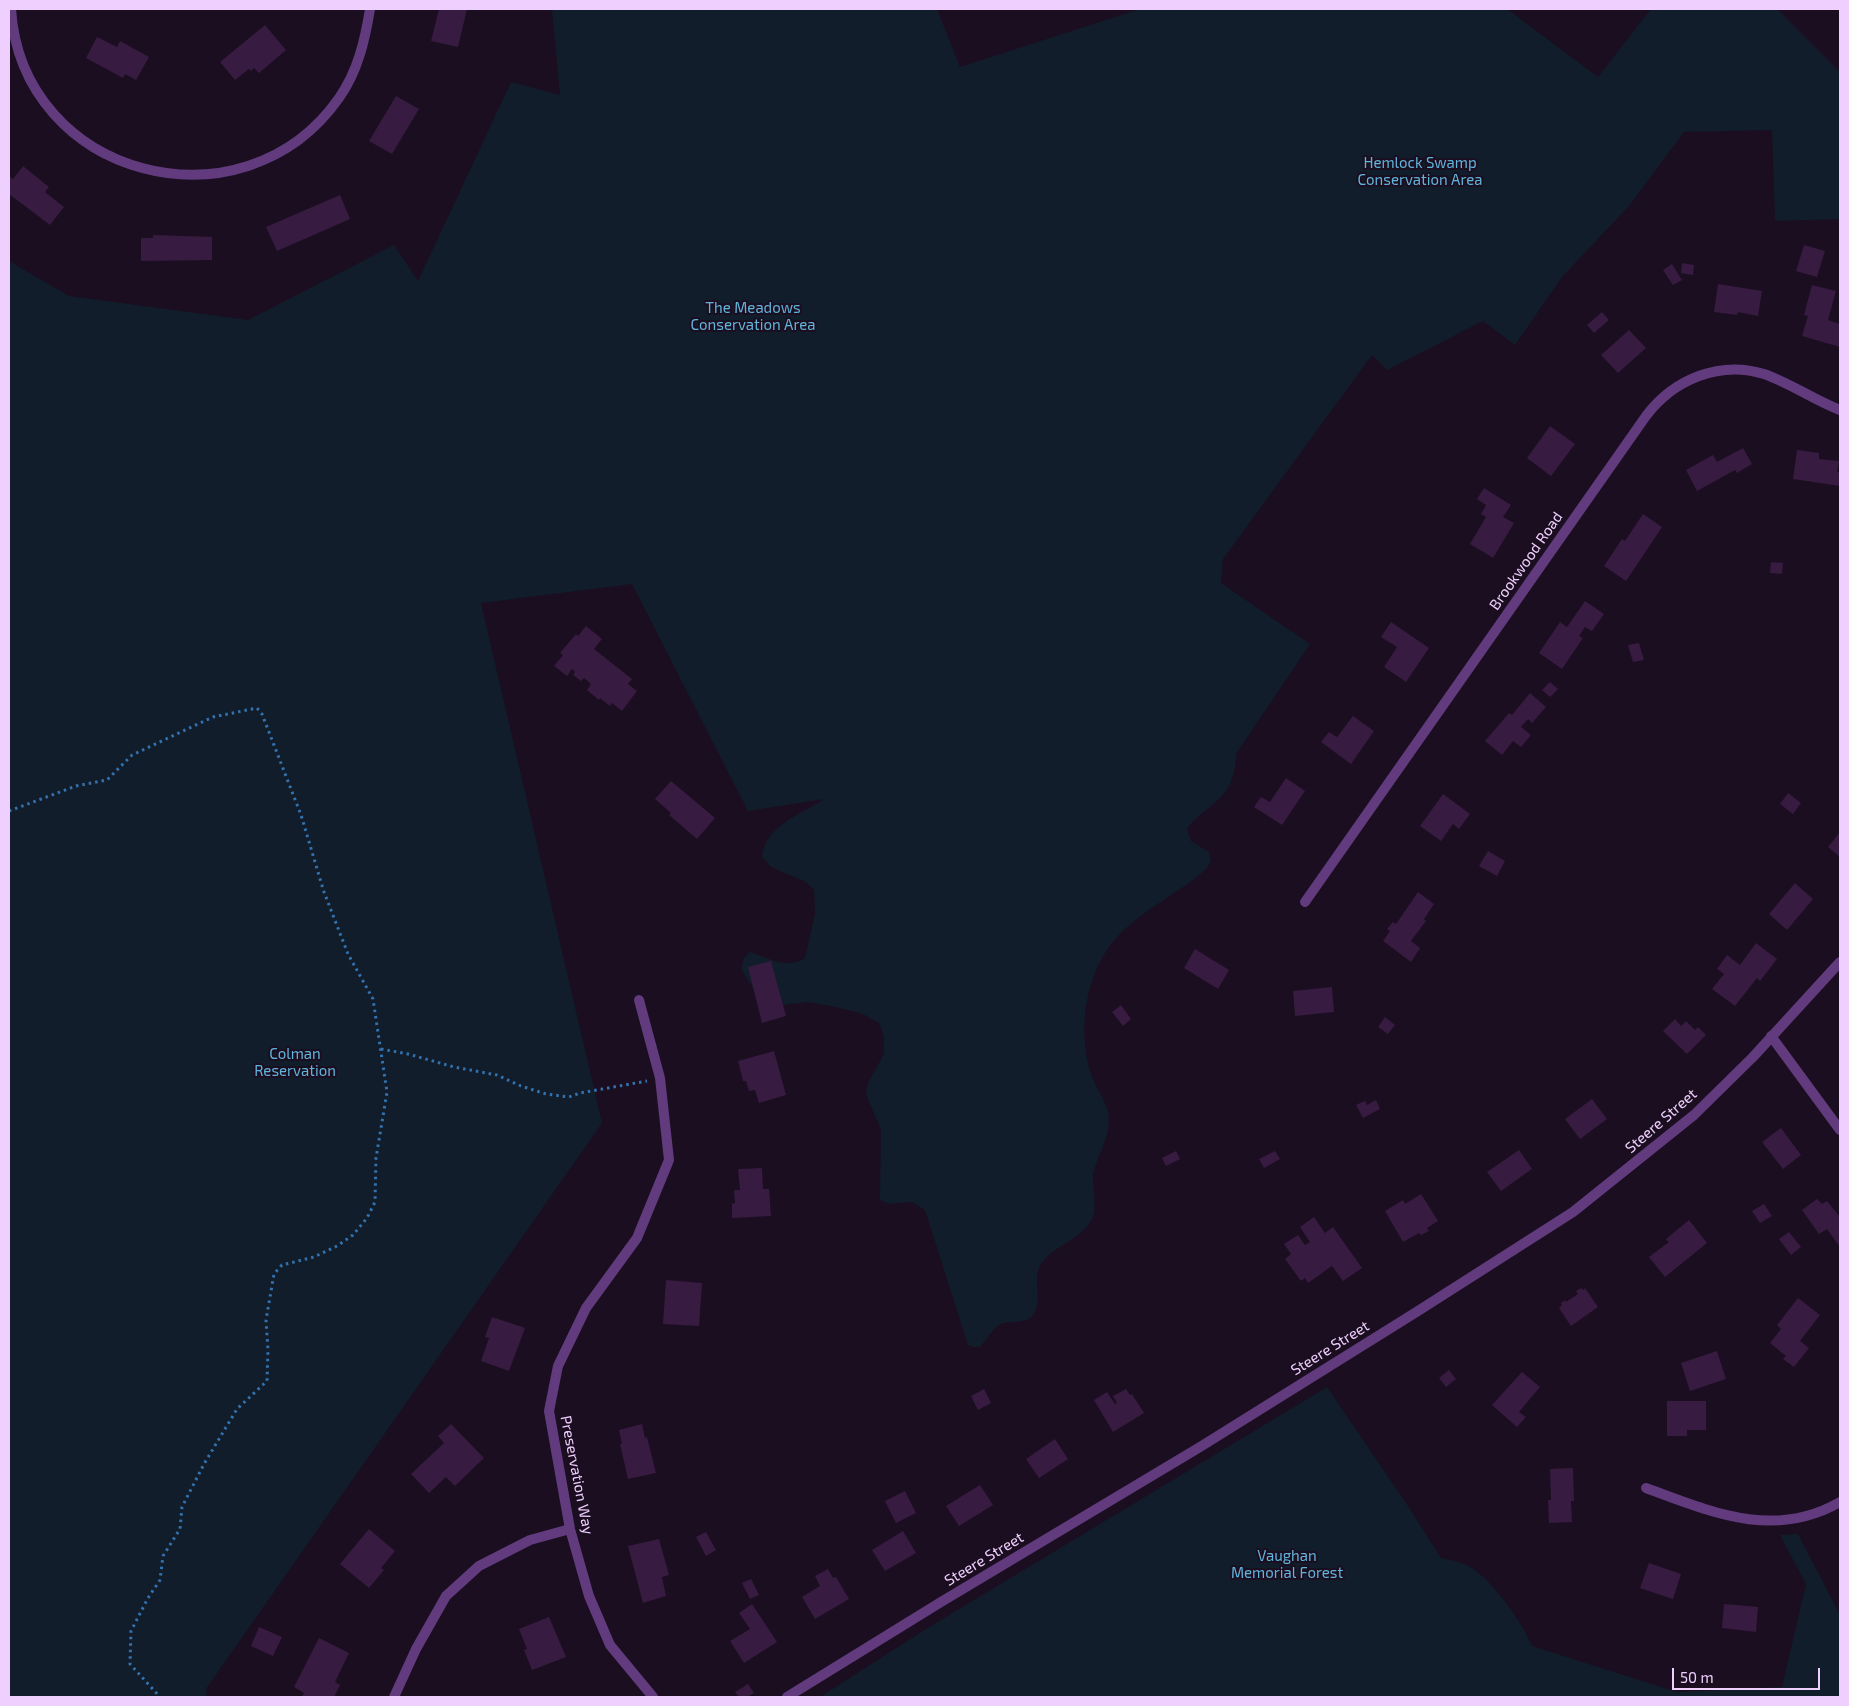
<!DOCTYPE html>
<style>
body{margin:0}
#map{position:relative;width:1849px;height:1706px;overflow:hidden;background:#1b0e20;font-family:"Exo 2",sans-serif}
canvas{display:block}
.frame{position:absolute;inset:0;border:10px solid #eecffd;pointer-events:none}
.scale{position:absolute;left:1672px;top:1668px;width:148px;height:22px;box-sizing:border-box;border:2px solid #eecffd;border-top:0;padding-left:6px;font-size:15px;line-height:18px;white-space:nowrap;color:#eecffd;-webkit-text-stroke:4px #1b0e20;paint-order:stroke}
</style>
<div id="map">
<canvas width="1849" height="1706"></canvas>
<div class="frame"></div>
<div class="scale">50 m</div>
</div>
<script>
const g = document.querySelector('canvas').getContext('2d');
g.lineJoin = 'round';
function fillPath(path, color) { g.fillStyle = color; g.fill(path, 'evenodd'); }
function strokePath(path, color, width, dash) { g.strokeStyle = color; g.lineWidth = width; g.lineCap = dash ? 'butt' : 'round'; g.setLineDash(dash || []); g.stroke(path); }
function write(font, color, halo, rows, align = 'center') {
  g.font = font + ' "Exo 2",sans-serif'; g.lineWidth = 4; g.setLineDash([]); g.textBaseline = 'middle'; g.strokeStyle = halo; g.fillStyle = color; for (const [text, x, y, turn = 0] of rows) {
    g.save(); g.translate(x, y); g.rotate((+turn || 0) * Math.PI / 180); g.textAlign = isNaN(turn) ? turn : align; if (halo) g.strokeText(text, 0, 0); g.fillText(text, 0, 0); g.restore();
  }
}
fillPath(new Path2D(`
 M552,9H937L960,67L1140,9H1507L1598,77L1651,9H1777L1840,72V219L1775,221L1772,130L1684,132L1629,206L1562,277L1515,345L1483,321L1387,370L1372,355L1223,559L1221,583L1310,644L1236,754C1236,768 1232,786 1222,796C1210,809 1197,814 1187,829L1191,841L1209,852L1211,860L1207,868C1180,893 1145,908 1119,935C1085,970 1076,1032 1092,1077C1097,1089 1105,1100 1108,1112C1111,1129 1104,1144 1098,1159C1096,1164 1094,1169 1093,1174C1092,1188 1098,1206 1092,1219C1081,1240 1054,1245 1041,1264C1031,1280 1044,1299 1033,1315C1025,1325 1011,1320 1001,1324C993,1328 986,1340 980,1347H973L968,1345L925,1210L912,1202L890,1204L880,1200L881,1130L866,1094L868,1083L884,1054V1036L879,1023L863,1014L836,1007L807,1002L782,1005L774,1004L753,988L741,969L744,958L750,952C768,958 788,970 805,958L815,914L814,890L806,882L771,867L762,857C765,825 801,815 824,799L748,811L632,584L481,603L602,1123L206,1689L207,1697H9V261L69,296L248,320L394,245L418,281L511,82L560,95Z
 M1327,1387L1408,1506L1441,1558C1451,1560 1461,1562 1470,1567C1492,1579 1523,1624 1532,1646L1677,1692L1782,1687L1806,1584L1780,1535L1798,1534L1840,1615V1697H820L926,1629Z`), '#111d2a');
fillPath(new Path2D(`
 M439,9H467L458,47L431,41Z
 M265,25L286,50L259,73L254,68L251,71L249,69L235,80L220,62Z
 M97,37L117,47L120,41L149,57L136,80L125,74L123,78L86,58Z
 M396,96L419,109L392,154L369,141Z
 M23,166L49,187L45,192L64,207L50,225L9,194V176L13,179Z
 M340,195L350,219L277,251L266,227Z
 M153,235L212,237V260L141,261V238H153Z
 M1804,245L1825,251L1817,277L1796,271Z
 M1682,263L1694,265L1693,275L1681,273Z
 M1672,264L1682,280L1673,285L1663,270Z
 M1718,284L1762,291L1758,316L1738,312L1737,315L1714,312Z
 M1812,285L1836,291L1828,320L1840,324V347L1802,336L1808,316L1804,315Z
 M1602,312L1609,320L1594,333L1587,325Z
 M1629,330L1646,348L1618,373L1601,355Z
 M1550,426L1575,444L1551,476L1527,458Z
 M1743,448L1752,464L1737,473L1735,470L1697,491L1686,470L1713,455L1717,462Z
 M1797,450L1819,453V459L1839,461L1837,472H1840V486L1793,479Z
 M1484,488L1511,505L1503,517L1514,523L1493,558L1470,544L1486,517L1481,514L1486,505L1477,499Z
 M1643,514L1662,527L1626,581L1604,566L1622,539L1625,541Z
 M1771,562L1783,563L1782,574L1770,573Z
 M1585,601L1604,614L1592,631L1585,627L1579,636L1583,638L1562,669L1539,653L1560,622L1567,627Z
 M1391,622L1429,648L1406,682L1384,667L1397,647L1381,637Z
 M586,626L602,639L594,649L632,679L628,684L637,691L622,711L612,703L610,706L600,698L599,700L587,690L591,684L584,678L581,681L573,675L575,672L572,669L567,676L554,666L563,655L560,653L576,634L578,636Z
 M1639,643L1644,660L1633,662L1628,645Z
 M1550,682L1558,689L1550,697L1542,690Z
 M1530,693L1546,707L1532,723L1528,719L1521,727L1531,735L1521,747L1513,741L1502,755L1485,741L1509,713L1512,715Z
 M1353,716L1374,731L1351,764L1321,742L1329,732L1337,737Z
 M1286,778L1305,791L1282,825L1254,807L1261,797L1270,802Z
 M671,781L715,818L697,839L669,815L671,813L655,799Z
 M1788,793L1801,803L1793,814L1780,804Z
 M1443,794L1470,814L1459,829L1453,824L1441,841L1420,826Z
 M1840,832V857L1828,847Z
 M1488,851L1505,861L1497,876L1479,866Z
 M1795,883L1813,899L1787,930L1769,914Z
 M1418,892L1434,904L1424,919L1426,921L1411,941L1420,948L1411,962L1383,941L1390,931L1387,929L1393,922L1396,924Z
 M1756,943L1777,959L1760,981L1757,978L1735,1006L1712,989L1724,974L1717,969L1727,955L1740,965Z
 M1195,949L1229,970L1218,989L1184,968Z
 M771,961L786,1016L762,1023L748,967Z
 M1332,987L1334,1012L1295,1016L1293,991Z
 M1121,1005L1131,1019L1123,1026L1112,1012Z
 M1385,1017L1395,1025L1388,1034L1378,1027Z
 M1675,1019L1681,1026L1686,1021L1695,1030L1698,1027L1706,1035L1687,1054L1663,1031Z
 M774,1051L786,1095L759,1103L755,1090L749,1091L746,1081H743L738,1061Z
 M1592,1099L1607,1119L1580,1139L1565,1119Z
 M1376,1100L1380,1109L1363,1118L1356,1105L1365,1101L1367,1105Z
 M1781,1128L1801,1155L1783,1169L1762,1142Z
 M1519,1150L1532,1169L1501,1191L1487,1172Z
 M1176,1151L1180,1159L1166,1166L1162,1158Z
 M1275,1151L1280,1159L1264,1168L1259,1159Z
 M762,1168L763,1189H769L771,1216L732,1218V1204L735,1203L734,1190H740L738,1169Z
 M1421,1194L1438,1221L1427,1228L1429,1231L1421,1235L1419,1233L1403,1242L1385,1211L1403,1200L1405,1204Z
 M1817,1199L1822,1204L1827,1201L1840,1217V1247L1827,1229L1819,1234L1802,1210Z
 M1764,1204L1772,1216L1760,1223L1752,1211Z
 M1314,1217L1325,1233L1333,1227L1362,1268L1343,1281L1332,1266L1308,1283L1305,1278L1301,1281L1285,1259L1291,1254L1284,1244L1298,1235L1305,1245L1310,1242L1300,1227Z
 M1689,1220L1707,1243L1665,1277L1649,1257L1669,1242L1666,1239Z
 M1789,1232L1801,1247L1791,1255L1779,1239Z
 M666,1280L702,1283L699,1326L663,1324Z
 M1581,1288L1583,1290L1585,1288L1598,1307L1571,1326L1559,1308L1562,1305L1561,1303L1565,1300L1566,1302L1578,1294L1576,1291Z
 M1798,1298L1820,1315L1800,1341L1809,1348L1794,1367L1783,1359L1786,1356L1770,1343L1781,1329L1777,1325Z
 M492,1317L525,1328L509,1371L481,1361L489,1338L485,1337Z
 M1717,1351L1726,1379L1690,1391L1681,1363Z
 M1449,1370L1456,1379L1446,1387L1439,1378Z
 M1522,1372L1540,1387L1519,1412L1526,1417L1517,1427L1492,1405Z
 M984,1389L991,1403L978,1410L971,1396Z
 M1126,1389L1130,1395L1132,1394L1144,1413L1113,1432L1094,1400L1107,1392L1115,1404L1117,1403L1113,1396Z
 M1667,1401H1706V1430H1687V1436H1667Z
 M451,1424L484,1458L455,1486L446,1477L429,1493L411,1474L444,1443L438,1436Z
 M642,1424L645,1438L647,1437L656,1473L628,1479L620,1444H622L619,1430Z
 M1055,1439L1068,1459L1039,1478L1026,1459Z
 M1573,1468L1574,1501H1571L1572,1522L1549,1523L1548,1500H1551L1550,1469Z
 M980,1485L993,1505L959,1526L946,1506Z
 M905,1491L916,1513L896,1523L885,1501Z
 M369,1529L395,1551L381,1568L384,1570L369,1588L340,1564Z
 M903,1531L916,1553L885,1571L872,1550Z
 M706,1532L716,1550L706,1556L696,1537Z
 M659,1539L669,1575L662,1577L666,1596L643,1603L628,1546Z
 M1649,1563L1681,1574L1673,1599L1640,1588Z
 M828,1569L833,1578L836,1577L849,1599L815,1619L802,1597L820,1586L815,1576Z
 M751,1579L759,1595L750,1599L742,1583Z
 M752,1604L777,1642L744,1663L730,1641L750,1629L739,1613Z
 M1724,1604L1758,1607L1756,1632L1722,1628Z
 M549,1617L566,1657L532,1670L524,1650L527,1649L519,1629Z
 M259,1627L282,1637L273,1656L251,1646Z
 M319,1638L349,1653L335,1682L340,1685L334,1697H302L304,1693L294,1687Z
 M748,1684L754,1693L747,1697H739L735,1692Z`), '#371b41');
strokePath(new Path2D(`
 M9,811L76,786L107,780L132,755L213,717L257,708L262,714L301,815L324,892L348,954L373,999L387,1092L376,1158L375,1202L367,1218L353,1235L337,1246L314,1257L282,1265L274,1274L266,1320L268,1350L267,1381L237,1409L204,1464L182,1507L180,1529L163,1556L160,1580L148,1598L131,1631L130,1664L160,1697
 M381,1049L408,1054L454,1067L497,1075L521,1086L546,1094L569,1097L580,1093L647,1081`), '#3372ae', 3, [2.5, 4]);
strokePath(new Path2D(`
 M11,9C22,178 243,235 339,98C358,71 365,40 370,9
 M1305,902L1646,416C1673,380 1719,360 1764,374C1790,383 1814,400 1840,410
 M639,1000L660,1078L669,1160L637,1238L586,1308L558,1366L549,1411L570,1529L589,1596L610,1645L653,1697
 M1771,1036L1840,1130
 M1646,1488C1711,1512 1774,1540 1840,1502
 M394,1697L416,1649L446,1596L479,1566L530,1540L570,1529
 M787,1697L941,1602L1200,1447L1418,1311L1573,1212L1694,1115L1753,1057L1840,962`), '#623b7e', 10);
write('15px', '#5fb5da', '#1b0e20', [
 ["Hemlock Swamp",1420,163],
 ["Conservation Area",1420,180],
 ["The Meadows",753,308],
 ["Conservation Area",753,325],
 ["Colman",295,1054],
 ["Reservation",295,1071],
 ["Vaughan",1287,1556],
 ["Memorial Forest",1287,1573]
]);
write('15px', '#eecffd', '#1b0e20', [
 ["Brookwood Road",1526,561,-55],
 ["Steere Street",1661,1121,-41],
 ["Steere Street",1330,1348,-32],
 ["Preservation Way",577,1475,79],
 ["Steere Street",984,1559,-31]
]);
</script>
